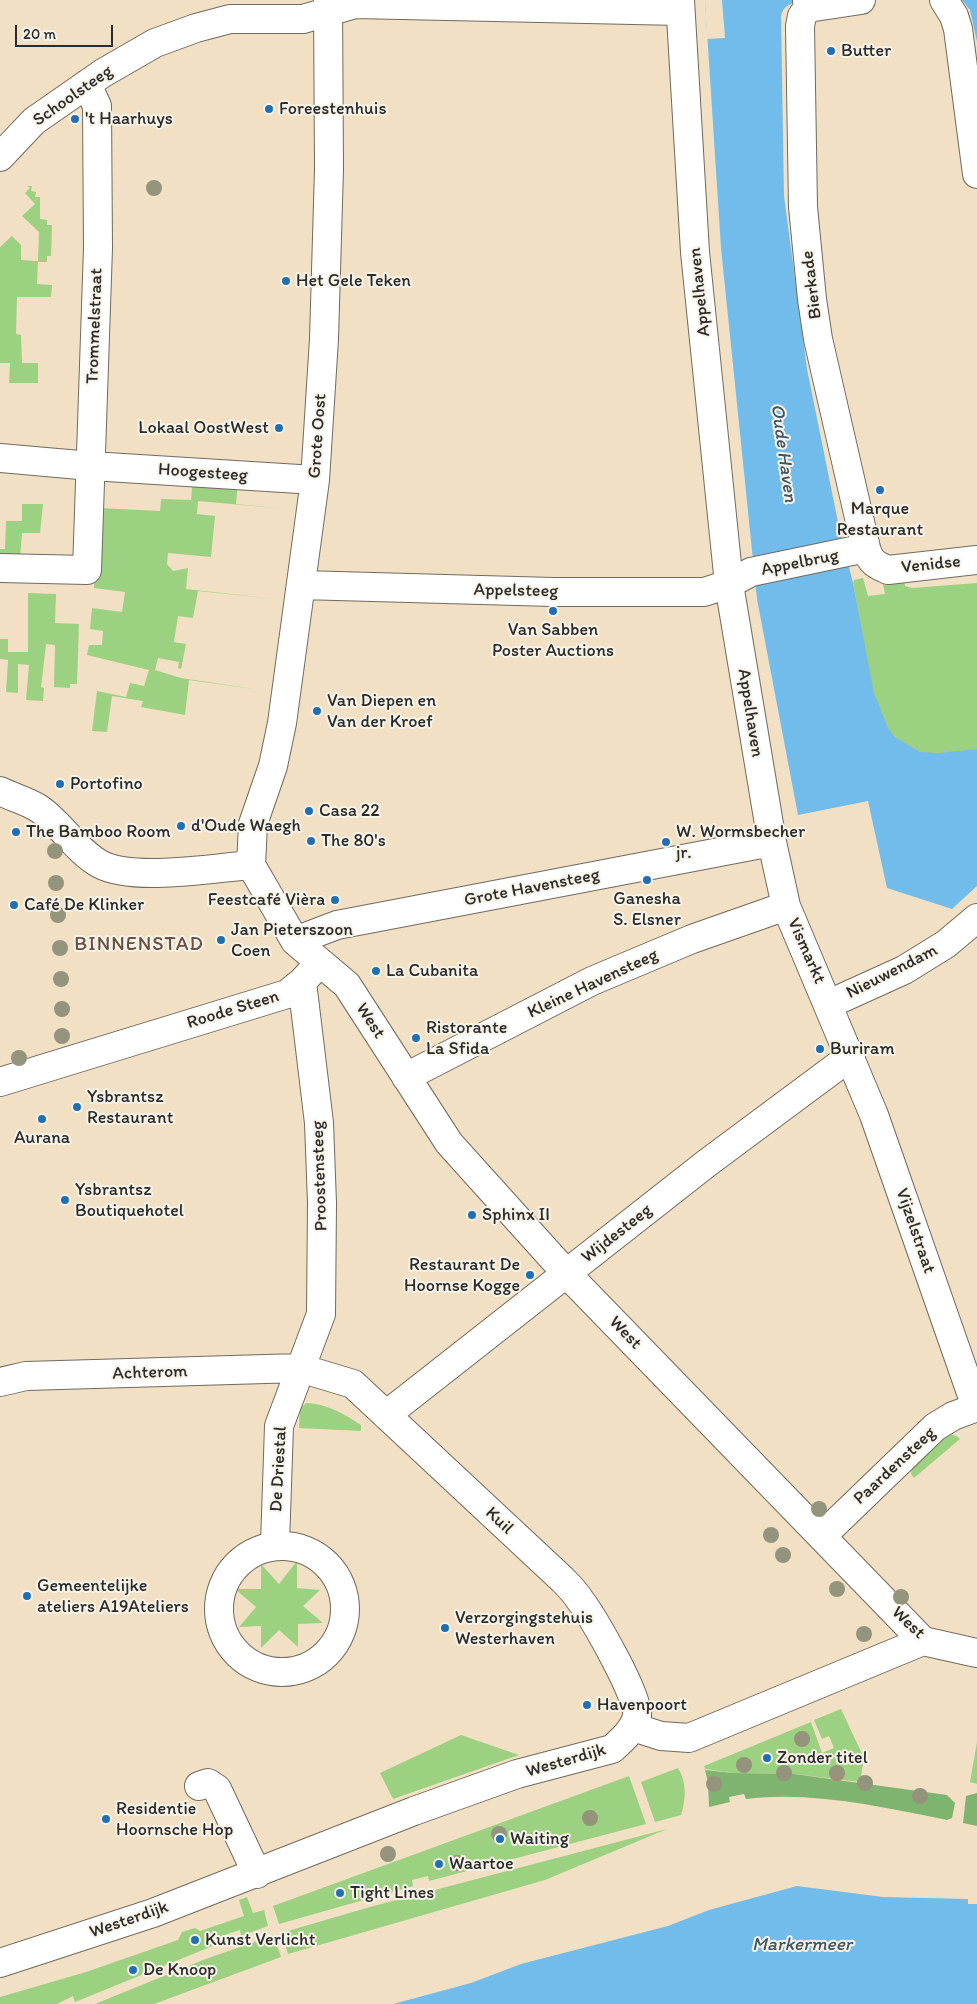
<!DOCTYPE html>
<meta charset="utf-8">
<style>
body{margin:0}
#map{position:relative;width:977px;height:2004px;overflow:hidden;background:#f1e0c3;font-family:Itim,sans-serif}
canvas{display:block}
.scale{position:absolute;left:15px;top:25px;width:98px;height:22px;box-sizing:border-box;border:2px solid #2b2b2b;border-top:0;padding-left:6px;font-size:15px;line-height:18px;white-space:nowrap;color:#2b2b2b;-webkit-text-stroke:4px #f7f3e8;paint-order:stroke}
</style>
<div id="map">
<canvas width="977" height="2004"></canvas>
<div class="scale">20 m</div>
</div>
<script>
const g = document.querySelector('canvas').getContext('2d');
g.lineJoin = 'round';
function fillPath(path, color) { g.fillStyle = color; g.fill(path, 'evenodd'); }
function strokePath(path, color, width, dash) { g.strokeStyle = color; g.lineWidth = width; g.lineCap = dash ? 'butt' : 'round'; g.setLineDash(dash || []); g.stroke(path); }
function write(font, color, halo, rows, align = 'center') {
  g.font = font + ' Itim,sans-serif'; g.lineWidth = 4; g.setLineDash([]); g.textBaseline = 'middle'; g.strokeStyle = halo; g.fillStyle = color; for (const [text, x, y, turn = 0] of rows) {
    g.save(); g.translate(x, y); g.rotate((+turn || 0) * Math.PI / 180); g.textAlign = isNaN(turn) ? turn : align; if (halo) g.strokeText(text, 0, 0); g.fillText(text, 0, 0); g.restore();
  }
}
fillPath(new Path2D(`
 M27,186H32L31,191L36,192L35,197H40V219L47,220V225H52L51,256H47V262H38L37,284L52,285L51,297H17L16,334L21,335L22,363H38V383H9L10,363H0V247L12,236L21,245V260L38,261L39,232L22,216L35,204L25,193L30,188Z
 M193,479L238,481L236,504L286,509L198,501L197,514L215,516L211,557L168,553L167,564L173,571L188,568L186,589L276,599L198,591L193,618L178,616L174,642L186,644L181,669L178,668L179,662L158,658L155,670L181,678L261,690L189,680L185,715L141,707L143,701L112,696L107,732L92,731L97,691L126,697L130,683L144,686L149,670L87,655L89,645H102L103,631L90,629L92,608L122,612L125,592L94,588L100,508L160,511L161,499L191,500Z
 M22,504H43L40,533H22L20,559H0V549H5L6,521H22Z
 M881,575L904,577L905,586L912,588L977,583V749C960,751 937,757 920,752C908,749 893,737 887,727C868,696 861,621 853,583L854,580L863,578L868,596L885,594Z
 M28,593L56,594L55,623L79,624L77,684H70V688L54,687L55,645L46,644L41,687L44,688L43,701L26,700L29,665L18,664V693L6,692L8,660L0,659V639H8V652H28Z
 M306,1403C328,1404 344,1414 361,1425V1431L299,1428L300,1409Z
 M949,1434L956,1436L960,1439L914,1478L911,1474L912,1468Z
 M297,1561V1588L320,1590L303,1606L323,1623L298,1624V1647L279,1630L261,1648V1626L239,1627L256,1607L235,1589H261V1564L279,1584Z
 M841,1709L864,1758L860,1782L794,1774L732,1773L705,1769L704,1766L811,1722L822,1753L834,1748L829,1736L822,1739L814,1720Z
 M461,1735L519,1755L393,1799L380,1773Z
 M977,1742V1784L970,1782Z
 M678,1768C687,1782 686,1799 681,1815L655,1822L641,1782Z
 M629,1776L646,1824L429,1881L428,1876L412,1880L413,1886L279,1924L273,1906Z
 M667,1829L545,1880L288,1954L281,1933L370,1907Z
 M247,1897L253,1913L264,1910L268,1926L241,1936L240,1930L224,1935L225,1941L75,2002L73,1996L57,2004H0V1997L86,1972L178,1940L182,1932L195,1928L200,1931L244,1916L239,1900Z
 M274,1935L281,1957L154,2004H95L203,1960Z`), '#9dd182');
fillPath(new Path2D(`
 M705,1770L732,1773L794,1774L947,1795L955,1803L952,1818L947,1820C880,1807 814,1791 746,1799L744,1794L729,1797L730,1802L709,1807L708,1782Z
 M977,1793V1826L963,1823L966,1796Z`), '#7eb370');
fillPath(new Path2D(`
 M705,0H807C796,2 784,3 781,16L784,196L807,369L839,527L853,583L874,693L888,728L895,737L920,752L939,753L977,749V886L952,909L887,888L868,801L798,815L757,599L721,248Z
 M962,0H977V42L970,10Z
 M797,1886L883,1897L968,1899V1904H977V2004H393L471,1983L521,1964L668,1926L709,1910Z`), '#71bcea');
fillPath(new Path2D(`
 M705,0H722L725,38L707,39Z`), '#f1e0c3');
const minor = new Path2D(`
 M680,0L695,252L729,584L772,842L786,906L874,1115L976,1407
 M807,0L808,8L802,16L800,26L803,207L812,299L818,339L866,548C870,562 876,565 888,570L977,560
 M944,0L954,16L958,29L977,174
 M808,8L861,0
 M0,157L34,121L103,73L155,43L196,28L230,19H303L355,4L680,11
 M0,458L91,466L315,480
 M0,568L87,570L98,248L97,106L87,84
 M301,585L553,592H704L729,584L751,572L866,548
 M0,791C12,797 27,801 38,808C60,822 76,851 100,864C133,882 213,868 251,865
 M251,865L295,941L347,985L449,1143L567,1274L923,1641L977,1653
 M251,865L253,824L273,766L282,723L315,480L324,339L329,169L328,0
 M295,941L337,925L772,842
 M829,1004L904,970L946,944L977,918
 M406,1077L592,981L692,939L786,906
 M0,1082L287,994L302,982L313,970
 M0,1382L26,1376L300,1368L353,1384L563,1580C569,1586 575,1592 580,1600C593,1617 640,1698 637,1716C634,1730 622,1740 612,1749L517,1774L414,1811L153,1913L0,1963
 M386,1415L707,1163L851,1056
 M822,1536L935,1427L953,1416L977,1407
 M275,1544L279,1426L321,1314L322,1203L319,1123L302,982
 M219 1609a63 63 0 1 1 126 0a63 63 0 1 1-126 0Z
 M633,1727L661,1736L689,1738L923,1641
 M199,1786L208,1783L217,1789L257,1874`);
strokePath(minor, '#706a60', 30);
strokePath(minor, '#fff', 28);
g.fillStyle = '#94937c';
for (const [x, y] of [
 [154,188],
 [55,851],
 [56,883],
 [58,915],
 [60,948],
 [61,979],
 [62,1009],
 [62,1036],
 [19,1058],
 [819,1509],
 [771,1535],
 [783,1555],
 [837,1589],
 [901,1597],
 [864,1634],
 [802,1739],
 [744,1765],
 [784,1773],
 [837,1773],
 [865,1783],
 [714,1784],
 [920,1796],
 [590,1818],
 [499,1834],
 [388,1854],
 [457,1863]
]) { g.beginPath(); g.arc(x, y, 8, 0, 2 * Math.PI); g.fill(); }
for (const [x, y, r, color] of [
 [831,51,5,"#1f6fb2"],
 [269,109,5,"#1f6fb2"],
 [75,119,5,"#1f6fb2"],
 [286,281,5,"#1f6fb2"],
 [279,428,5,"#1f6fb2"],
 [880,490,5,"#1f6fb2"],
 [553,611,5,"#1f6fb2"],
 [317,711,5,"#1f6fb2"],
 [60,784,5,"#1f6fb2"],
 [309,811,5,"#1f6fb2"],
 [181,826,5,"#1f6fb2"],
 [16,832,5,"#1f6fb2"],
 [311,841,5,"#1f6fb2"],
 [666,842,5,"#1f6fb2"],
 [647,880,5,"#1f6fb2"],
 [335,900,5,"#1f6fb2"],
 [14,905,5,"#1f6fb2"],
 [221,940,5,"#1f6fb2"],
 [376,971,5,"#1f6fb2"],
 [416,1038,5,"#1f6fb2"],
 [820,1049,5,"#1f6fb2"],
 [77,1107,5,"#1f6fb2"],
 [42,1119,5,"#1f6fb2"],
 [65,1200,5,"#1f6fb2"],
 [472,1215,5,"#1f6fb2"],
 [530,1275,5,"#1f6fb2"],
 [27,1596,5,"#1f6fb2"],
 [445,1628,5,"#1f6fb2"],
 [587,1705,5,"#1f6fb2"],
 [767,1758,5,"#1f6fb2"],
 [106,1819,5,"#1f6fb2"],
 [500,1839,5,"#1f6fb2"],
 [439,1864,5,"#1f6fb2"],
 [340,1893,5,"#1f6fb2"],
 [195,1940,5,"#1f6fb2"],
 [133,1970,5,"#1f6fb2"]
]) { const dot = new Path2D(); dot.arc(x, y, r, 0, 2 * Math.PI); g.fillStyle = color; g.fill(dot); strokePath(dot, '#f7f3e8', 2); }
write('18px', '#2b2b2b', '#f7f3e8', [
 ["Butter",841,51],
 ["Foreestenhuis",279,109],
 ["'t Haarhuys",85,119],
 ["Het Gele Teken",296,281],
 ["Lokaal OostWest",269,428,"right"],
 ["Marque",880,509,"center"],
 ["Restaurant",880,530,"center"],
 ["Van Sabben",553,630,"center"],
 ["Poster Auctions",553,651,"center"],
 ["Van Diepen en",327,701],
 ["Van der Kroef",327,722],
 ["Portofino",70,784],
 ["Casa 22",319,811],
 ["d'Oude Waegh",191,826],
 ["The Bamboo Room",26,832],
 ["W. Wormsbecher",676,832],
 ["jr.",676,853],
 ["The 80's",321,841],
 ["Ganesha",647,899,"center"],
 ["S. Elsner",647,920,"center"],
 ["Feestcafé Vièra",325,900,"right"],
 ["Café De Klinker",24,905],
 ["Jan Pieterszoon",231,930],
 ["Coen",231,951],
 ["La Cubanita",386,971],
 ["Ristorante",426,1028],
 ["La Sfida",426,1049],
 ["Buriram",830,1049],
 ["Ysbrantsz",87,1097],
 ["Restaurant",87,1118],
 ["Aurana",42,1138,"center"],
 ["Ysbrantsz",75,1190],
 ["Boutiquehotel",75,1211],
 ["Sphinx II",482,1215],
 ["Restaurant De",520,1265,"right"],
 ["Hoornse Kogge",520,1286,"right"],
 ["Gemeentelijke",37,1586],
 ["ateliers A19Ateliers",37,1607],
 ["Verzorgingstehuis",455,1618],
 ["Westerhaven",455,1639],
 ["Havenpoort",597,1705],
 ["Zonder titel",777,1758],
 ["Residentie",116,1809],
 ["Hoornsche Hop",116,1830],
 ["Waiting",510,1839],
 ["Waartoe",449,1864],
 ["Tight Lines",350,1893],
 ["Kunst Verlicht",205,1940],
 ["De Knoop",143,1970]
], 'left');
write('18px', '#2b2b2b', '#f7f3e8', [
 ["Schoolsteeg",73,96,-35],
 ["Bierkade",812,285,-97],
 ["Appelhaven",700,292,-96],
 ["Trommelstraat",95,326,-88],
 ["Grote Oost",318,436,-86],
 ["Hoogesteeg",203,473,4],
 ["Appelbrug",800,563,-11],
 ["Venidse",931,565,-6],
 ["Appelsteeg",516,591,1],
 ["Appelhaven",750,713,81],
 ["Grote Havensteeg",532,888,-11],
 ["Vismarkt",806,951,66],
 ["Nieuwendam",892,972,-27],
 ["Kleine Havensteeg",593,984,-25],
 ["Roode Steen",233,1010,-17],
 ["West",370,1021,57],
 ["Proostensteeg",320,1176,-92],
 ["Vijzelstraat",915,1231,71],
 ["Wijdesteeg",617,1234,-38],
 ["West",625,1333,46],
 ["Achterom",150,1373,-2],
 ["Paardensteeg",895,1466,-43],
 ["De Driestal",279,1469,-87],
 ["Kuil",499,1521,43],
 ["West",908,1623,43],
 ["Westerdijk",566,1761,-16],
 ["Westerdijk",129,1920,-19]
]);
write('italic 19px', '#405664', '#f7f3e8', [
 ["Oude Haven",783,453,82],
 ["Markermeer",802,1945]
]);
g.letterSpacing = '1px';
write('20px', '#675044', '#f7f3e8', [
 ["BINNENSTAD",139,945]
]);
g.letterSpacing = '0px';
</script>
